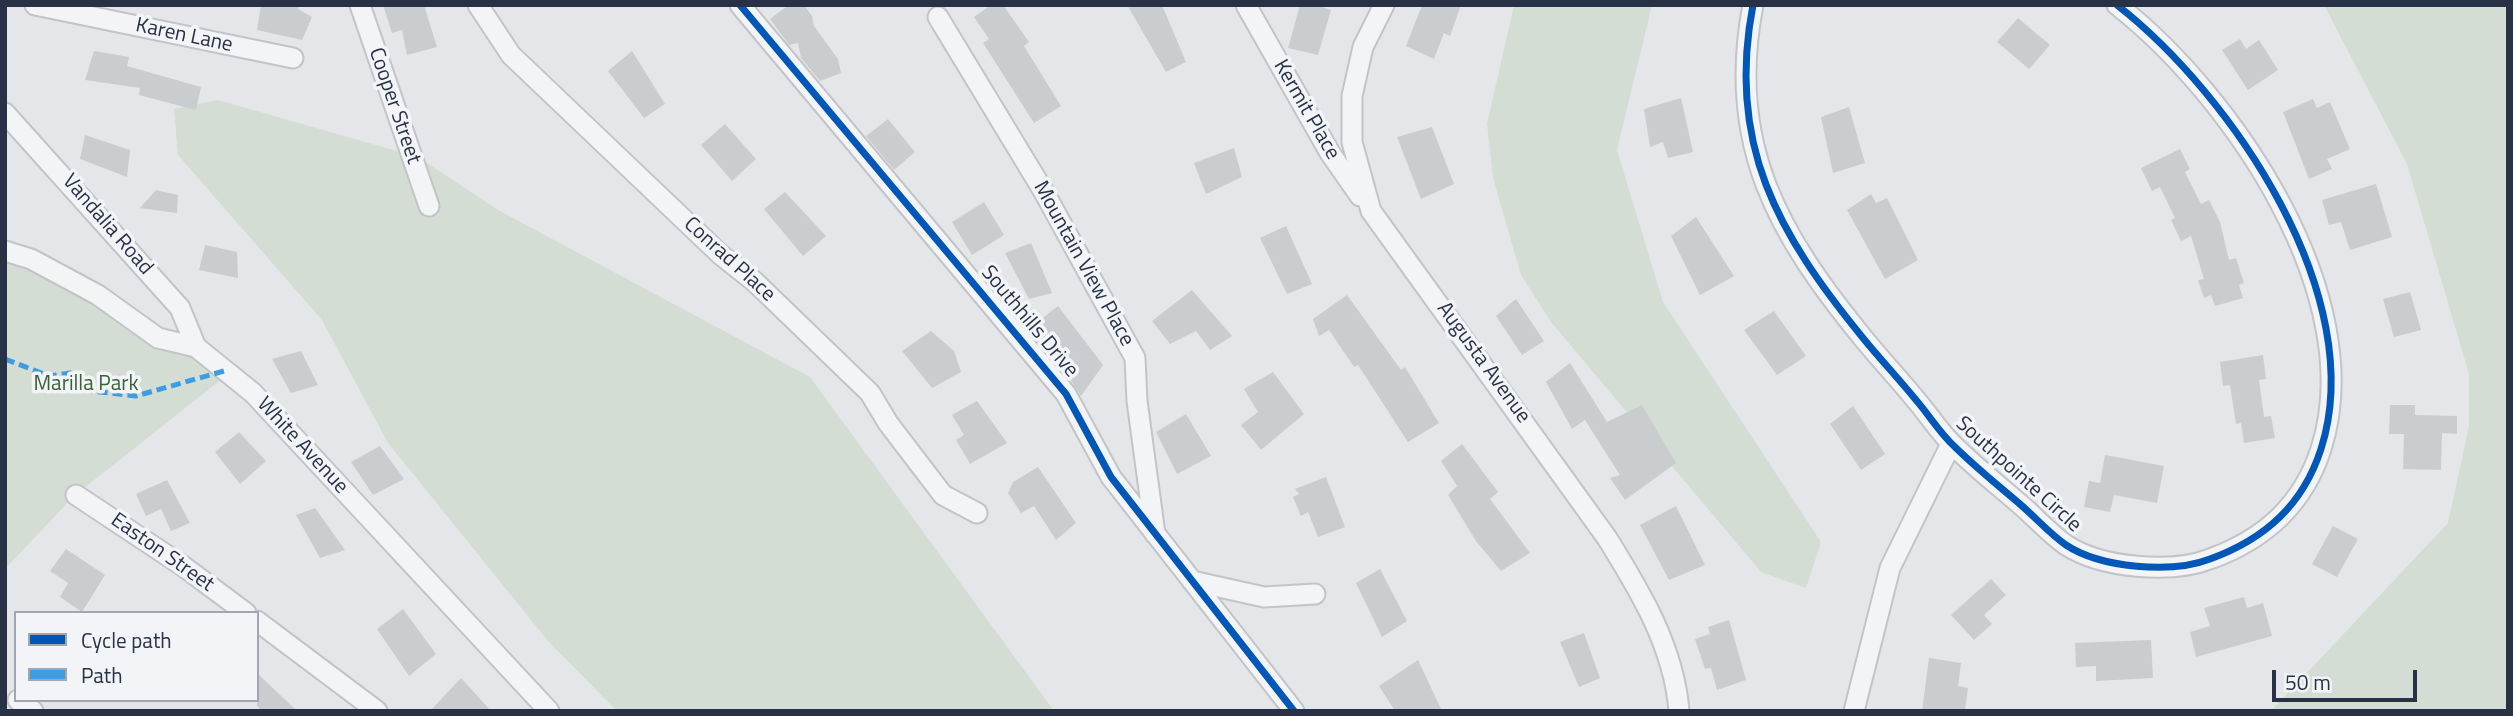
<!DOCTYPE html>
<style>
body{margin:0}
#map{position:relative;width:2513px;height:716px;overflow:hidden;background:#e4e6e9;font-family:"Titillium Web",sans-serif}
canvas{display:block}
.frame{position:absolute;inset:0;border:7px solid #283145;pointer-events:none}
.legend{position:absolute;left:14px;top:611px;width:245px;height:91px;box-sizing:border-box;background:#f2f4f8;border:2px solid #a1a6b0;margin:0;padding:9px 12px;list-style:none;font-size:21px;color:#283145}
.legend li{display:flex;align-items:center;gap:14px;height:35px}
.legend b{width:35px;border:2px solid #a1a6b0}
.scale{position:absolute;left:2272px;top:670px;width:145px;height:32px;box-sizing:border-box;border:4px solid #283145;border-top:0;padding-left:9px;font-size:21px;line-height:24px;white-space:nowrap;color:#283145;-webkit-text-stroke:5px #f2f4f8;paint-order:stroke}
</style>
<div id="map">
<canvas width="2513" height="716"></canvas>
<div class="frame"></div>
<ul class="legend">
<li><b style="height:9px;background:#0057b8"></b>Cycle path</li>
<li><b style="height:9px;background:#3d9de3"></b>Path</li>
</ul>
<div class="scale">50 m</div>
</div>
<script>
const g = document.querySelector('canvas').getContext('2d');
g.lineJoin = 'round';
function fillPath(path, color) { g.fillStyle = color; g.fill(path, 'evenodd'); }
function strokePath(path, color, width, dash) { g.strokeStyle = color; g.lineWidth = width; g.lineCap = dash ? 'butt' : 'round'; g.setLineDash(dash || []); g.stroke(path); }
function write(font, color, halo, rows, align = 'center') {
  g.font = font + ' "Titillium Web",sans-serif'; g.lineWidth = 7; g.setLineDash([]); g.textBaseline = 'middle'; g.strokeStyle = halo; g.fillStyle = color; for (const [text, x, y, turn = 0] of rows) {
    g.save(); g.translate(x, y); g.rotate((+turn || 0) * Math.PI / 180); g.textAlign = isNaN(turn) ? turn : align; if (halo) g.strokeText(text, 0, 0); g.fillText(text, 0, 0); g.restore();
  }
}
fillPath(new Path2D(`
 M1514,5H1652L1617,150L1663,302L1821,542L1806,588L1761,572L1551,322L1521,275L1493,178L1487,124Z
 M2324,5H2508V711H2271L2448,523L2469,426V374L2407,164Z
 M218,100L418,157L498,210L810,377L1054,711H617L548,641L388,443L322,320L178,155L174,109Z
 M5,251L98,295L194,346L227,375L74,496L5,569Z`), '#d4ddd4');
fillPath(new Path2D(`
 M261,5H300L298,9L312,17L302,40L257,30Z
 M383,5H424L437,47L407,55L402,30L392,33Z
 M804,5L812,16L814,26L838,59L841,73L820,81L801,58L798,43L789,45L770,19L786,7Z
 M991,5H1003L1029,42L1024,46L1061,106L1034,123L983,43L989,39L974,17Z
 M1127,5H1162L1186,62L1166,72Z
 M1300,5H1316L1331,10L1318,55L1288,48Z
 M1422,5H1461L1450,36L1444,33L1434,59L1406,46Z
 M2018,18L2050,45L2029,69L1997,42Z
 M2240,39L2246,49L2259,40L2278,70L2248,90L2222,50Z
 M94,51L129,57L127,66L201,87L196,110L139,95L140,88L85,80Z
 M632,51L665,104L644,118L608,71Z
 M1681,98L1693,152L1668,158L1663,142L1650,147L1644,109Z
 M2313,99L2317,108L2330,102L2350,149L2327,159L2332,169L2309,179L2283,112Z
 M1849,107L1865,163L1833,173L1821,117Z
 M888,119L915,152L894,170L866,136Z
 M725,124L756,159L732,181L701,145Z
 M1432,127L1454,184L1421,199L1397,137Z
 M85,135L130,150L127,177L80,159Z
 M1234,148L1242,177L1206,194L1194,163Z
 M2180,149L2190,169L2185,172L2201,204L2209,200L2220,222L2229,260L2236,258L2244,283L2239,285L2243,298L2215,306L2211,295L2204,298L2198,280L2204,279L2191,236L2181,241L2171,220L2175,218L2160,187L2152,191L2141,168Z
 M2376,184L2392,237L2350,250L2341,222L2329,225L2322,200Z
 M156,190L178,195L177,213L140,208Z
 M785,192L826,236L803,256L764,209Z
 M1871,194L1876,203L1887,198L1918,260L1885,279L1847,210Z
 M984,202L1004,235L972,255L952,222Z
 M1696,217L1734,276L1700,295L1671,236Z
 M1286,226L1312,284L1287,294L1260,238Z
 M1031,243L1052,293L1029,299L1005,253Z
 M205,245L237,252L238,278L199,270Z
 M1192,290L1232,336L1210,350L1196,331L1170,344L1152,321Z
 M2410,292L2421,330L2394,337L2383,299Z
 M1347,295L1401,370L1405,367L1439,423L1408,442L1358,365L1354,367L1329,330L1319,336L1313,319Z
 M1516,299L1544,341L1522,355L1496,316Z
 M1058,306L1103,365L1081,396L1035,324Z
 M1774,311L1806,356L1777,375L1744,330Z
 M931,331L954,351L961,372L932,388L902,351Z
 M301,351L318,385L291,393L272,359Z
 M2263,355L2266,379L2259,380L2264,417L2271,416L2275,438L2244,443L2241,423L2236,424L2230,385L2223,386L2220,362Z
 M1570,363L1607,422L1642,405L1676,463L1625,500L1610,478L1620,475L1585,420L1572,429L1546,382Z
 M1273,372L1304,414L1261,450L1241,425L1258,412L1244,389Z
 M977,401L1007,443L970,464L956,440L964,435L952,415Z
 M2390,405H2415V415L2457,416V434L2442,433L2441,470L2403,469L2404,434H2389Z
 M1853,406L1885,454L1861,470L1830,424Z
 M1186,414L1211,456L1177,474L1156,432Z
 M239,432L266,461L240,484L215,452Z
 M1462,444L1498,492L1490,499L1530,553L1501,571L1476,541L1448,495L1457,486L1441,461Z
 M380,446L404,479L373,495L351,462Z
 M2105,455L2164,466L2157,503L2114,495L2110,512L2084,507L2089,481L2100,483Z
 M1038,467L1076,523L1056,540L1034,506L1021,513L1008,493L1013,482Z
 M1326,477L1345,527L1318,537L1308,512L1301,516L1293,497L1299,494L1295,489Z
 M167,480L190,523L171,531L161,509L146,516L136,494Z
 M1676,506L1705,565L1669,580L1640,525Z
 M315,508L345,550L320,558L296,515Z
 M2333,526L2358,539L2337,577L2312,564Z
 M66,549L105,575L82,612L60,597L68,583L50,571Z
 M1380,569L1407,621L1382,637L1356,583Z
 M1991,579L2006,595L1984,615L1992,624L1974,640L1951,615Z
 M2244,597L2247,608L2263,603L2272,636L2196,657L2190,632L2210,626L2204,608Z
 M403,609L436,654L409,676L377,629Z
 M1729,620L1746,680L1717,690L1711,668L1705,669L1695,639L1710,634L1708,627Z
 M1584,633L1600,678L1579,687L1560,642Z
 M2151,640L2153,678L2096,681V666L2076,667L2075,643Z
 M1929,658L1961,663L1958,686L1968,688L1965,710L1922,711Z
 M1418,660L1442,711H1395L1379,686Z
 M257,673L297,711H262L257,706Z
 M461,678L491,711H430Z`), '#cacdd0');
const street = new Path2D(`
 M35,5L293,58
 M360,5L429,206
 M478,5L511,55L721,255L755,282L870,393L888,423L943,495L977,513
 M740,5L1066,394L1111,477L1294,711
 M1246,5L1330,153L1360,196
 M1384,5L1363,47L1352,96V142L1371,211L1607,538C1640,591 1674,647 1679,711
 M1753,5C1726,144 1778,234 1863,338C1880,359 1899,379 1916,400C1929,415 1940,433 1954,446C1975,467 1999,486 2021,505C2036,518 2050,534 2066,545C2101,568 2171,574 2210,559C2265,539 2303,505 2321,449C2370,297 2232,95 2117,5
 M938,17L1044,192L1135,358L1137,401L1155,534
 M5,113L180,308L196,347
 M5,251L31,259L98,295L158,338L196,347L253,393L549,711
 M76,495L183,566L246,613
 M1192,581L1264,597L1315,594
 M257,621L377,711
 M18,700L33,711
 M1854,711L1890,568L1951,444`);
strokePath(street, '#c2c4c7', 23);
strokePath(street, '#f3f4f6', 19);
strokePath(new Path2D(`
 M5,359L49,376L76,372L92,391L136,396L224,371`), '#3d9de3', 5, [10, 5]);
strokePath(new Path2D(`
 M740,5L1066,394L1111,477L1294,711
 M1753,5C1726,144 1778,234 1863,338C1880,359 1899,379 1916,400C1929,415 1940,433 1954,446C1975,467 1999,486 2021,505C2036,518 2050,534 2066,545C2101,568 2171,574 2210,559C2265,539 2303,505 2321,449C2370,297 2232,95 2117,5`), '#0057b8', 7);
write('21px', '#283145', '#f2f4f8', [
 ["Karen Lane",184,36,12],
 ["Cooper Street",394,106,71],
 ["Kermit Place",1306,110,60],
 ["Vandalia Road",107,225,49],
 ["Conrad Place",729,260,42],
 ["Mountain View Place",1083,264,61],
 ["Southhills Drive",1029,322,50],
 ["Augusta Avenue",1483,363,54],
 ["White Avenue",302,446,47],
 ["Southpointe Circle",2018,475,42],
 ["Easton Street",162,553,35]
]);
write('21px', '#3a6135', '#f2f4f8', [
 ["Marilla Park",86,385]
]);
</script>
